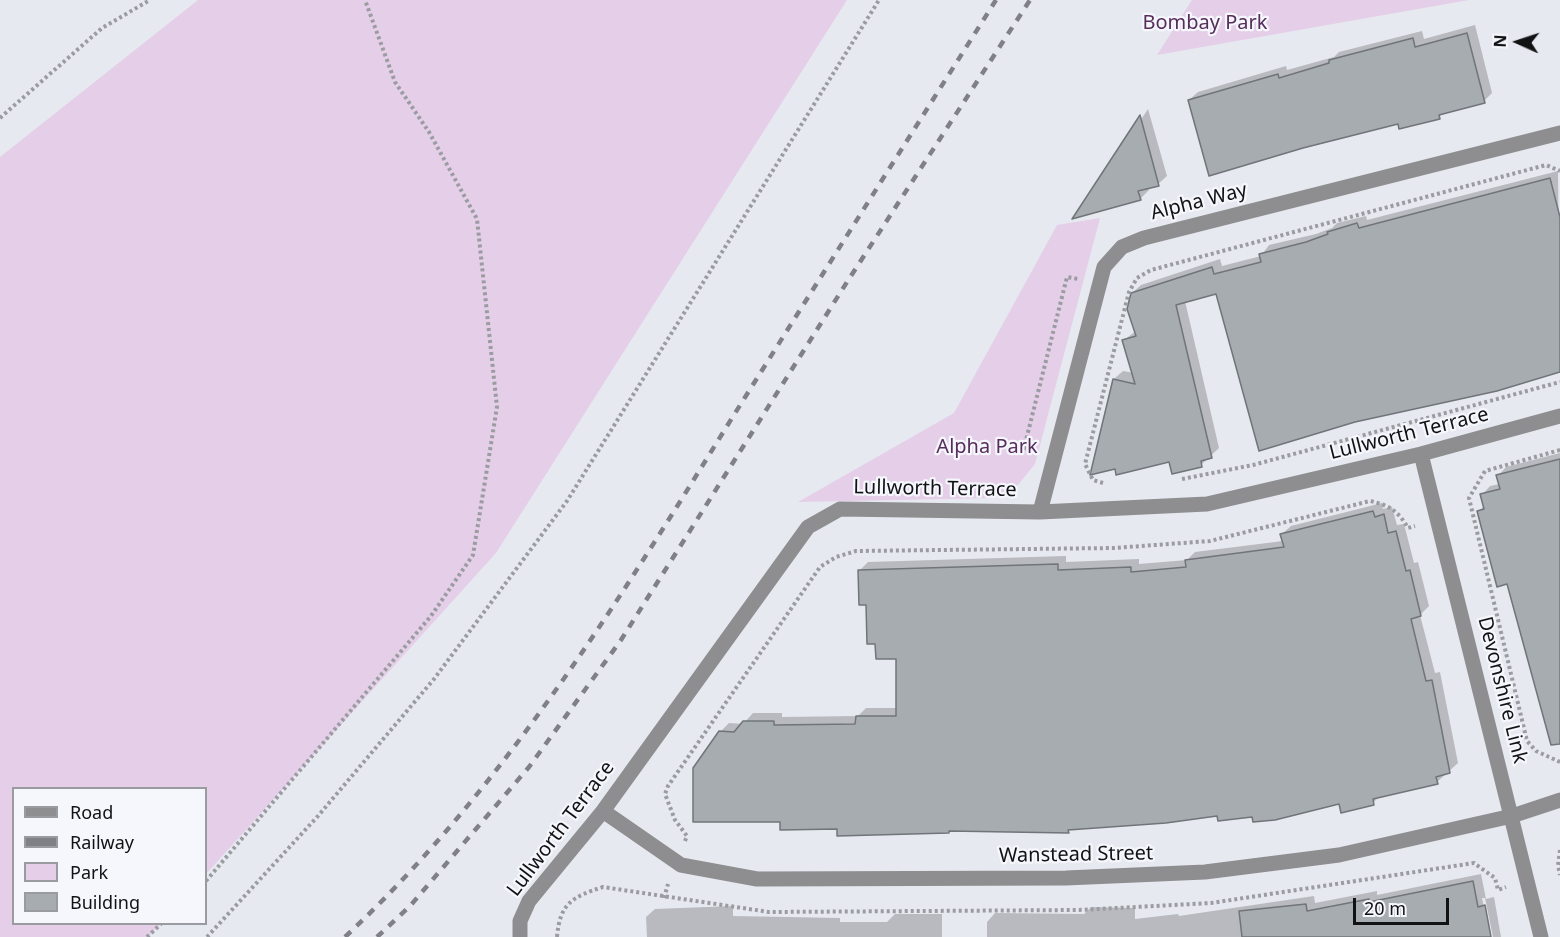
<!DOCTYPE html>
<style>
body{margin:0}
#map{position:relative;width:1560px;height:937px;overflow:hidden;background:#e7e9f0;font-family:"Noto Sans",sans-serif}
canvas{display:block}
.legend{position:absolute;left:12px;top:787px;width:195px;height:138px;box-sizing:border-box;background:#f5f7fd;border:2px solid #9a9ba0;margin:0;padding:8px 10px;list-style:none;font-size:18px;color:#111214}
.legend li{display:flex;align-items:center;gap:12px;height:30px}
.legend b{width:30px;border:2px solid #9a9ba0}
.north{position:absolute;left:1488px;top:12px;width:60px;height:60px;-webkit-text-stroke:4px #f5f7fd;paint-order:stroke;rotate:273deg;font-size:16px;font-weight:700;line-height:24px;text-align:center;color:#111214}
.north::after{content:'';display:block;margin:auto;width:21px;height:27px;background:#111214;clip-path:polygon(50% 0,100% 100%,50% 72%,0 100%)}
.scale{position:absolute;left:1353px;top:898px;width:96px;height:27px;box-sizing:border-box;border:3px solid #111214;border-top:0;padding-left:8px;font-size:18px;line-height:21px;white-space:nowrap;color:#111214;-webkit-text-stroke:4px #f5f7fd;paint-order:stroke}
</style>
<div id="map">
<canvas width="1560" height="937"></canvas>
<ul class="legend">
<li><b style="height:8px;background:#8e8e90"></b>Road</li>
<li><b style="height:8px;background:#808186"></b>Railway</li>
<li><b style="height:16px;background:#e5cee8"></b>Park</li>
<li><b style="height:16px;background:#a7acb1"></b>Building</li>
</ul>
<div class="north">N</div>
<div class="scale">20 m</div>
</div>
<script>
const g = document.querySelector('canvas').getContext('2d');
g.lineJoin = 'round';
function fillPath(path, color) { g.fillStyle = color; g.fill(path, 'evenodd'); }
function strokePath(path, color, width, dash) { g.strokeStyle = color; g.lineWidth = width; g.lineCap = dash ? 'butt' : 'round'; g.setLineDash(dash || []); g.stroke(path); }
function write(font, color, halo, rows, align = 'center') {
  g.font = font + ' "Noto Sans",sans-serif'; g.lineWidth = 4.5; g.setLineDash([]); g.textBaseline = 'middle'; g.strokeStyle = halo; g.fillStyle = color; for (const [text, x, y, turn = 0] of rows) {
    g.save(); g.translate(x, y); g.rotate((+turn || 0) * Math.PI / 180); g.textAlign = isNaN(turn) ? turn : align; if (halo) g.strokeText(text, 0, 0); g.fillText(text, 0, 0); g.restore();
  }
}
fillPath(new Path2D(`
 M198,0H847L496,553L206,874V788H14V924H161L148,937H0V157Z
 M1192,0H1469L1157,55Z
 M1100,218L1035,464L1018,485L994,498L798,502L954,413L1057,225Z`), '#e5cee8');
fillPath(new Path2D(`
 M1475,25L1492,93L1484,101L1445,111L1439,117L1399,122L1210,174L1189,100L1198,92L1286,66L1287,70L1334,57L1339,52L1422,31L1424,39Z
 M1148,109L1167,176L1158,184L1148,187L1149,190L1140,199L1076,217Z
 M1558,171L1560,371L1217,293L1185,301L1219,448L1201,465L1114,379L1123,371L1134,373L1124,340L1136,331L1132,293L1141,285L1220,259L1222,266L1261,256L1269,245L1316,234L1332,228L1337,223L1366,216L1367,220Z
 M1560,453V739L1508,583L1479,511L1485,505L1482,495L1490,486L1500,484L1498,476L1506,467Z
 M1382,503L1383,509L1392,507L1397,525L1404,524L1414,563L1418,562L1429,606L1420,615L1435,673L1440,672L1458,763L1437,782L1381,795L1373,803L1340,802L1254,816L1218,814L951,829L948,832L839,828L782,820L720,732L729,723L743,724L753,713H782V717L858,716L866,708H897V657L867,603L859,571L868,562L1066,556V562L1139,559V564L1187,560L1195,552L1283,541L1282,534L1291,526Z
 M1481,874L1486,899L1494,897L1501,937H1493L1485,898H1482L1490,937H987V922L995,913L1084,914L1091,907L1135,908V919L1178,914L1179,916L1314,896L1315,903L1377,891V895Z
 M733,906V916L840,918V922H887L895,914H942V937H647L646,917L655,909Z`), '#0003');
const building = new Path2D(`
 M1467,33L1485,103L1439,115L1440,119L1399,129L1398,124L1303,148L1209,176L1188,100L1278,74L1279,78L1329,63V60L1413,38L1415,47Z
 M1140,115L1159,186L1138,191L1141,200L1072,219Z
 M1550,178L1560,217V372L1497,391L1355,422L1259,451L1216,294L1176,305L1212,458L1201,461L1202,467L1172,474L1169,462L1116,475L1115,469L1090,475L1113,379L1135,384L1122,340L1136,336L1127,309L1131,293L1212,267L1214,274L1261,262L1259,254L1306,242L1328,234L1327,232L1357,223L1359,228Z
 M1560,459V744L1551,745L1507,584L1497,587L1477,511L1484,509L1480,494L1500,489L1496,475Z
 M1373,511L1375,517L1384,514L1388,533L1396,531L1406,571L1410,570L1421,616L1411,619L1426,681L1432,680L1450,773L1436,777L1438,784L1373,799L1374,805L1341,813L1339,804L1275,820L1253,822L1252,817L1218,821L1217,816L1166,823L1068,830L1069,833L949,831V833L837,836V829L780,830V822H693V768L719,731L734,732L743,721H774V725L855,724L856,716H896V659H876L875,644H867L866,605H859L858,570L1058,564V570L1131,567V572L1186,567L1185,560L1284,547L1280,534Z
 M1473,881L1478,907L1485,905L1491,937H1242L1239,911L1306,904L1307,911L1369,899V902Z`);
fillPath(building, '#a7acb1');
strokePath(building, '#707579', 1.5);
strokePath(new Path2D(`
 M0,118L102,28L150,0
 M1032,450L1024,448L1067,277L1078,279
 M1560,450L1485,471L1469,498L1527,741L1536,751L1560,762
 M1182,479L1253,465L1560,382
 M1103,483L1093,480L1085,464L1129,292L1137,278L1151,270L1546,165L1560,171
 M685,841L687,836L675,820L665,794L668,786L820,567L836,557L856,551L1114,548L1210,541L1370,501C1389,505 1398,511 1408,528L1415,526
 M1560,850L1558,865L1560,875
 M206,881L431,616L473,555L497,407L477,219L429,132L395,82L365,0
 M664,898L668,884
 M147,937L161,924
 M207,937L318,816L434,679L567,501L879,0
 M557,937C560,903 572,897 603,887L769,912L1079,910L1211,903L1474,863L1495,878L1498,890L1506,887`), '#9a9ca1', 4, [3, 3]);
strokePath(new Path2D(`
 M1421,454L1541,937
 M1040,512L1104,267L1122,247L1144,238L1560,133
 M603,811L681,865L757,879L1066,878L1205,872L1339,855L1512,816L1560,800
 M520,937V921L529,901L603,811L808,527L840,509L1040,512L1207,504L1421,454L1560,416`), '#8e8e90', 15);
strokePath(new Path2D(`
 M345,937C504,788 618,602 732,418C820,278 908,139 996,0
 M377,937L410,906L529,767L621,640L847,282L1030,0`), '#808186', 4.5, [8, 8]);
write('20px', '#572d5c', '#f5f7fd', [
 ["Bombay Park",1205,23],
 ["Alpha Park",987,447]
]);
write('20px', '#111214', '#f5f7fd', [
 ["Alpha Way",1199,202,-14],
 ["Lullworth Terrace",1409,434,-14],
 ["Lullworth Terrace",935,489,1],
 ["Devonshire Link",1502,690,76],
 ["Lullworth Terrace",561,829,-53],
 ["Wanstead Street",1076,855,-1]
]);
</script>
